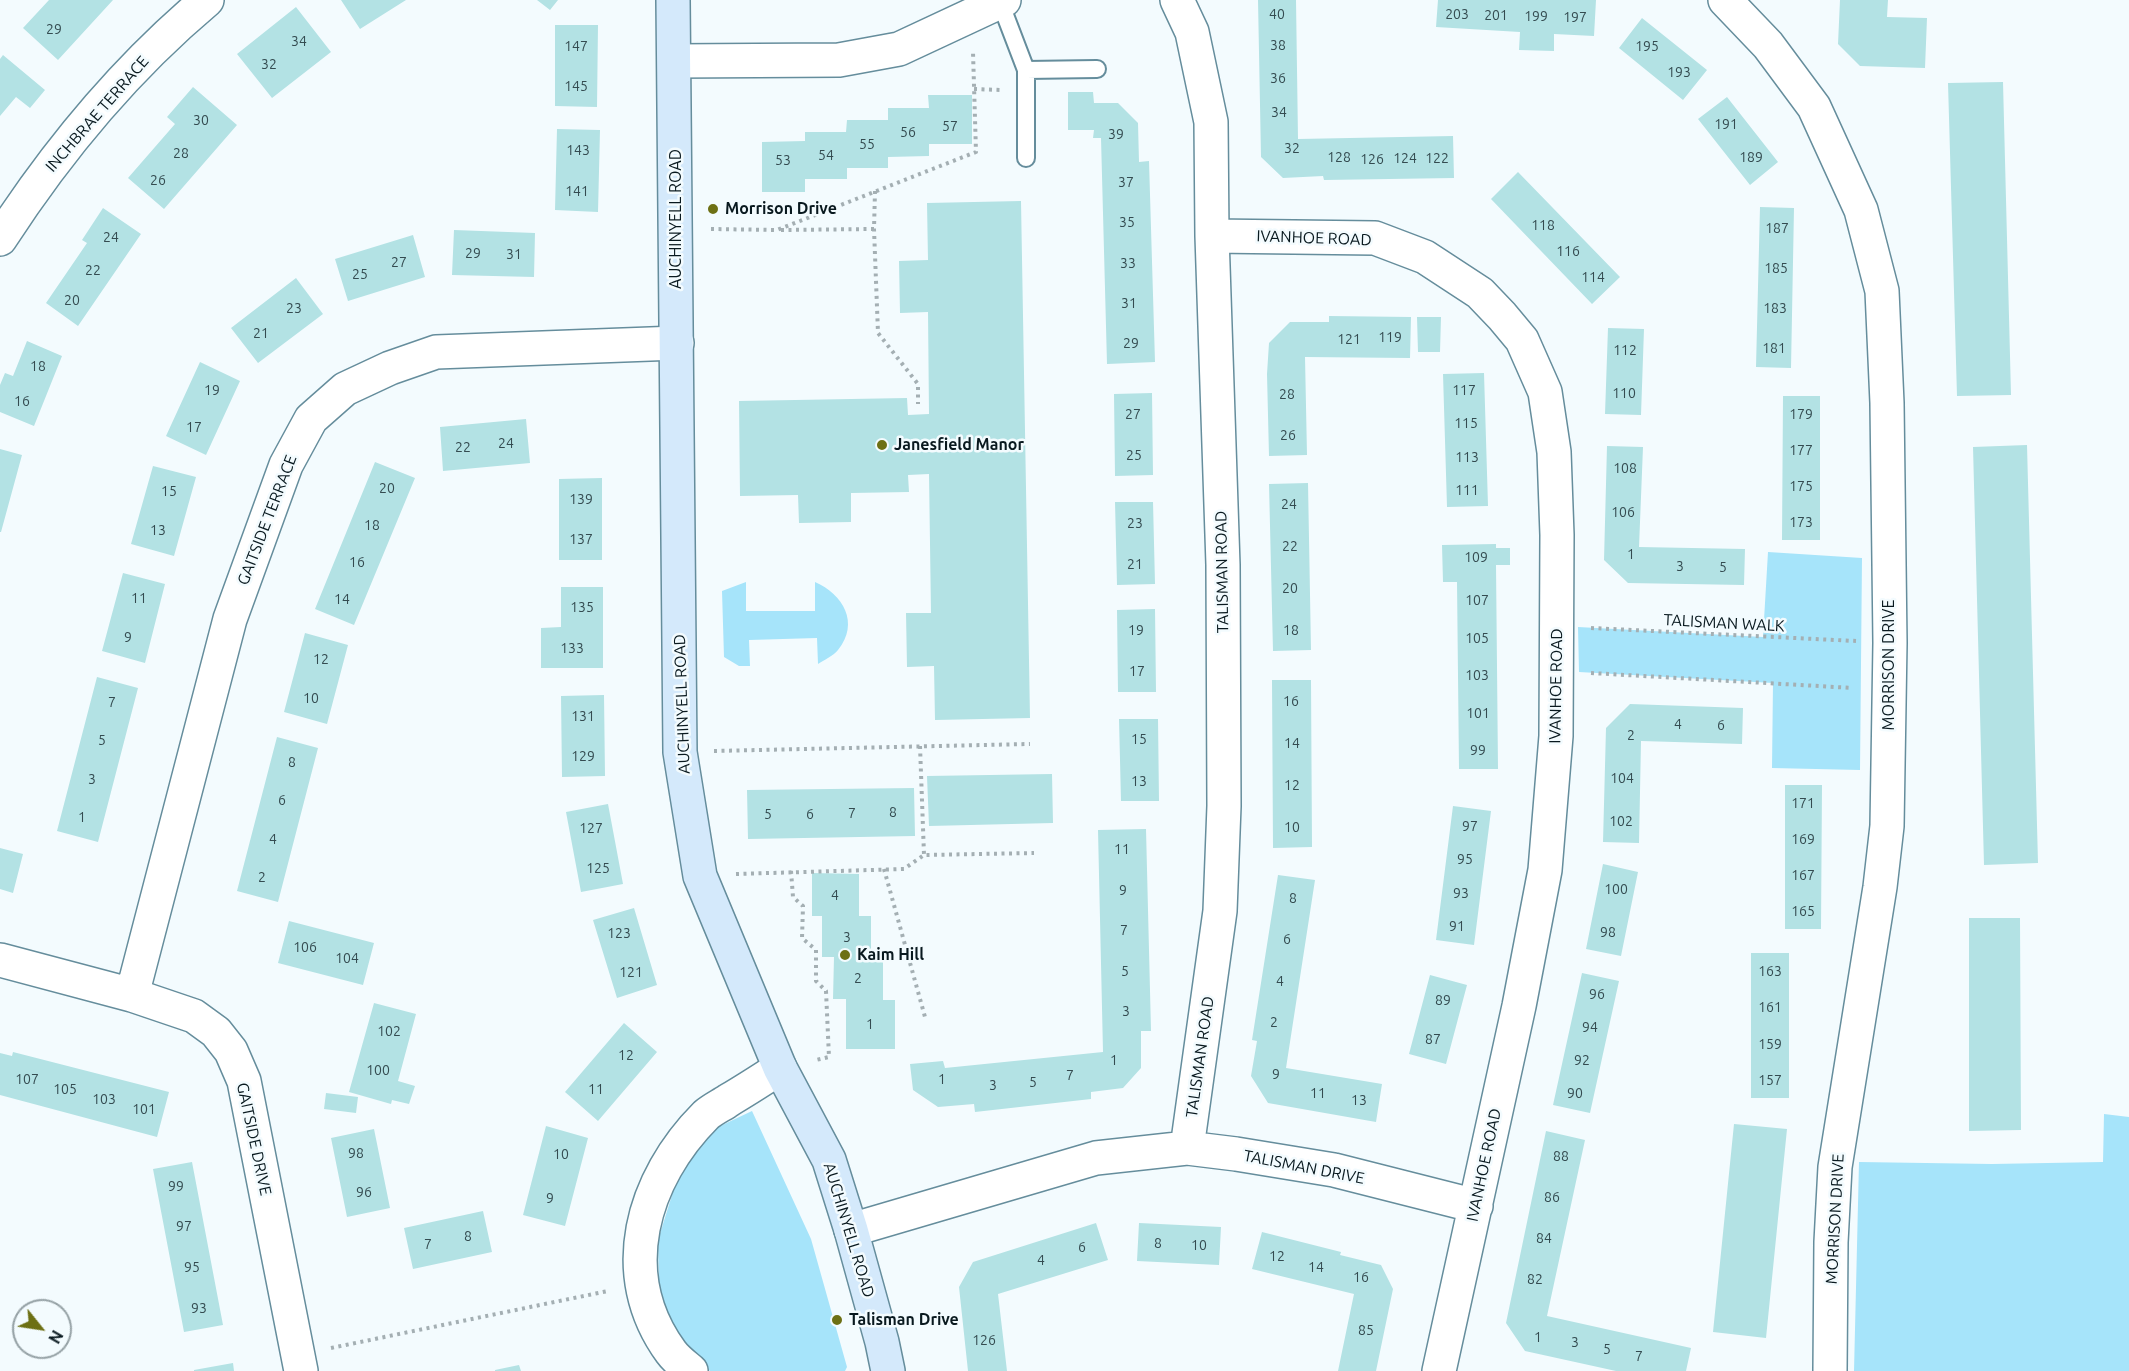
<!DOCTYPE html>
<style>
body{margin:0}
#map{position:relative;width:2129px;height:1371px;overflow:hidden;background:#f3fbfe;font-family:Ubuntu,sans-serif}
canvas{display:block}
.north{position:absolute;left:12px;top:1299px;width:60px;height:60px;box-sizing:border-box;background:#f3fbfe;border:2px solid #95a1a5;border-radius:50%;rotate:120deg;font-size:16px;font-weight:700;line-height:24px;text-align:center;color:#09191f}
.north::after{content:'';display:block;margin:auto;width:21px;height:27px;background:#6d7014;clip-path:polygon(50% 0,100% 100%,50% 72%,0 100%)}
</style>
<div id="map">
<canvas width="2129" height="1371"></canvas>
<div class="north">N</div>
</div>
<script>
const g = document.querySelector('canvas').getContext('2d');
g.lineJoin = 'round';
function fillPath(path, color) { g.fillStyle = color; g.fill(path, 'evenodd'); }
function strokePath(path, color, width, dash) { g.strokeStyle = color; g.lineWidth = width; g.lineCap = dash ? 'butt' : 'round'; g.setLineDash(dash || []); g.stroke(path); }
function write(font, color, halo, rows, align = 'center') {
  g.font = font + ' Ubuntu,sans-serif'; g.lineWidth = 5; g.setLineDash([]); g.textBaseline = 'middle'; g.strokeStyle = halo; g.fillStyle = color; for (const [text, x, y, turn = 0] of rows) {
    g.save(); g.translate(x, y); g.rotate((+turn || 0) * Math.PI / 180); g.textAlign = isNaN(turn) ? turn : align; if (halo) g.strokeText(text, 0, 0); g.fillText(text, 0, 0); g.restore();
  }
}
fillPath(new Path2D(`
 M1768,552L1862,558L1860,770L1772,768L1773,683L1579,672L1578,627L1763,637Z
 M746,582V611H815V582C843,594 860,623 838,650C833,656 824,660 818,664L817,638L749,640L750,666H739L724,657L722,591Z
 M752,1111L811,1239L847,1367L845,1371H710L681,1346L659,1296L658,1240L678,1176L716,1128Z
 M2104,1114L2129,1117V1371H1854L1859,1162L1992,1164L2103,1162Z`), '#a6e4fa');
fillPath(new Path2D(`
 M49,0H113L58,60L23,28Z
 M341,0H406L360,29Z
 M537,0H558L550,10Z
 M1258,0H1296L1298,139L1453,136L1454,178L1324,180L1323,176L1283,178L1261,157Z
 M1438,0H1596L1594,36L1554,34V51L1519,50L1520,32L1436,27Z
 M1840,0H1888L1887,17L1927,18L1925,68L1860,66L1838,44Z
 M296,7L331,52L272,98L237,54Z
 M1642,18L1707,70L1683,100L1619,48Z
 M555,25H598L597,107L555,106Z
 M3,55L45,90L30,108L16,97L0,116V59Z
 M2003,82L2011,395L1957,396L1948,83Z
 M193,87L237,125L164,209L128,178L175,124L167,117Z
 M1068,92H1093L1094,103H1118L1138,123L1139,162L1149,161L1155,362L1107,364L1101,138H1093L1094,130H1068Z
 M928,95H972V144H929V156L888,157V168H847V179H805V192H762V142L805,141V132H846L847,120H888V108H929Z
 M1727,97L1778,162L1750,185L1698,119Z
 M557,129L600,130L598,212L555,210Z
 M1518,172L1620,277L1592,304L1491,199Z
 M1021,201L1030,718L935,720L934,666L907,667L906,613H931L929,474L908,475L909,492L851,493V522L799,523L798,495L740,496L739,401L907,398L908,415L929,414L928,312L900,313L899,261L928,260L927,203Z
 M1760,207L1794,208L1791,368L1756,367Z
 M103,208L141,234L78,326L46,303L87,243L82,240Z
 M454,230L535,233L534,277L452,275Z
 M413,235L425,277L348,301L335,259Z
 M296,278L323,314L258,363L231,328Z
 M1329,316L1411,317L1410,358L1305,357L1307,455L1269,456L1267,374L1269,343L1290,322H1329Z
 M1417,317H1441L1440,352H1418Z
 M1608,328L1644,329L1641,415L1605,414Z
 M27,341L62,356L34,426L0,412V385L5,373L13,376Z
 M200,362L240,381L206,455L166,436Z
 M1484,373L1488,506L1447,507L1443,374Z
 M1152,393L1153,475L1115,476L1114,394Z
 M1783,396H1820V540H1782Z
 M526,419L530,463L443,471L440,427Z
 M2027,445L2038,863L1984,865L1973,447Z
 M1607,446L1643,447L1639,547L1745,549L1744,585L1628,583L1604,560Z
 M0,449L22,455L1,532H0Z
 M375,462L415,478L354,625L315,609Z
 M153,466L196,477L174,556L131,544Z
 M602,478V560H559V479Z
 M1308,483L1311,650L1273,651L1269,484Z
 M1115,502H1153L1155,584L1117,585Z
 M1496,544V548H1510V565H1496L1498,769H1459L1457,582H1443L1442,545Z
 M123,573L165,584L145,663L102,651Z
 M561,587H603V668H541V628L561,627Z
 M1155,609L1156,692H1118L1117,610Z
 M305,633L348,645L327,724L284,712Z
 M97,677L138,688L98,842L57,831Z
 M1272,680H1311L1312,847L1273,848Z
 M604,695L605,776L562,777L561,696Z
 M1630,704L1743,708L1742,744L1641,741L1639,843L1603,842L1606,728Z
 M1119,719H1158L1159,801H1121Z
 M277,737L318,748L278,902L237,891Z
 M1052,774L1053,823L929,826L927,776Z
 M1785,785H1822L1821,929H1785Z
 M914,788L915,836L748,839L747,790Z
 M608,804L623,884L581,892L566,812Z
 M1453,806L1491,811L1474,945L1436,940Z
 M1146,829L1151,1031H1141V1068L1123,1088L1091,1092V1099L975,1112L974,1104L938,1107L913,1090L910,1064L943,1061L945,1068L1103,1052L1098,830Z
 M0,848L23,854L13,893L0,889Z
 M1603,864L1638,872L1621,956L1586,949Z
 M812,873L859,874V916H871V957H883V1000H895V1049H846V999H833L834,957H822V916H812Z
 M1278,875L1315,880L1286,1068L1382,1084L1376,1122L1268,1103L1251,1076L1257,1041L1252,1040Z
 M634,908L657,985L617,998L593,920Z
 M1969,918H2020L2021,1130L1969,1131Z
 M289,921L374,943L363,985L278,963Z
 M1751,953H1789V1098H1751Z
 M1582,973L1619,981L1590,1113L1553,1105Z
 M1430,975L1467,985L1446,1064L1409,1054Z
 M374,1003L416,1014L398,1081L415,1086L409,1104L392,1100L391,1104L349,1092Z
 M624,1023L657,1052L598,1121L565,1092Z
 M13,1052L169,1092L157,1137L0,1095V1053L12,1056Z
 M326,1093L358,1097L356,1113L324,1109Z
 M1734,1124L1787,1129L1766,1338L1713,1332Z
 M546,1126L588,1138L565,1226L523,1215Z
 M374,1129L390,1208L347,1217L331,1138Z
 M1546,1131L1585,1140L1547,1316L1691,1348L1686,1371H1616L1525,1351L1506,1323Z
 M192,1162L223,1325L184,1332L153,1169Z
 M483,1211L492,1252L413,1269L404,1228Z
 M1096,1223L1108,1260L998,1294L1007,1371H968L959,1287L973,1262Z
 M1139,1223L1221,1227L1219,1265L1137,1261Z
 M1262,1232L1341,1252L1340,1255L1381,1265L1393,1289L1376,1371H1338L1354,1294L1252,1269Z
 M233,1363L234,1371H194V1370Z
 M519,1365L521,1371H495V1370Z`), '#b3e2e4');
const lane = new Path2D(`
 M1000,2L1026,70V158
 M1026,70L1097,69`);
const street = new Path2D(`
 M1177,0L1192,32L1211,122L1212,236L1223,565L1224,806L1220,911L1187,1148
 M1725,0L1768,45L1814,107L1861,210L1882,291L1887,403L1890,643L1887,826L1880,887L1835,1167L1831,1242L1830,1371
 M675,61L839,60L899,49L1004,0
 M1212,236L1375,238L1425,257L1480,293L1502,316L1522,340L1545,392L1554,452L1557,535L1556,736L1545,870L1519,1006L1439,1371
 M0,239C57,151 126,68 207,0
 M0,960L132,995L194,1016L216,1032L231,1051L244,1081L301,1371
 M132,995L230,619L286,465L311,419L345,389L390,368L436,352L677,343
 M851,1230L1096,1158L1187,1148L1236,1154L1334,1170L1476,1206
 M691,1371C684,1365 676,1359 671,1352C614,1274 642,1179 706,1115C713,1109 722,1105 729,1100C746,1090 763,1079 780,1068`);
const secondary = new Path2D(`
 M673,0L680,752L700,876L780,1068L829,1160L851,1230L882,1342L888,1371`);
strokePath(lane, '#658d9c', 20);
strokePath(street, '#658d9c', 36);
strokePath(secondary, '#658d9c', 36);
strokePath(new Path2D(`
 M974,89L1000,90
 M875,191L874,229L878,333L918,384V404
 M711,229L777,230L976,152L973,52
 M781,230L874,229
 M1591,628L1856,641
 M1591,673L1853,688
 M920,746L924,855
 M714,751L1030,744
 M884,869L925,1017
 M791,871L793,897L803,906L802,938L816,950V981L826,991L829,1057L816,1060
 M736,874L904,869L924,855L1034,853
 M331,1348L608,1291`), '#a4afb3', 4, [3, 4.5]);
strokePath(lane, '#fff', 16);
strokePath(street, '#fff', 33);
strokePath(secondary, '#d4e9fb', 33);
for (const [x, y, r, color] of [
 [713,209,6,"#6d7014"],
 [882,445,6,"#6d7014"],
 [845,955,6,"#6d7014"],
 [837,1320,6,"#6d7014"]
]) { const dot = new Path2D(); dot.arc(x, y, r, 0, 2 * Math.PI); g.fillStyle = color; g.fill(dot); strokePath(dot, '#f3fbfe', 2); }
write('14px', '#344b50', null, [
 ["40",1277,14],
 ["203",1457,14],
 ["201",1496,15],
 ["199",1536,16],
 ["197",1575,17],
 ["29",54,29],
 ["34",299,41],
 ["38",1278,45],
 ["147",576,46],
 ["195",1647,46],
 ["32",269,64],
 ["193",1679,72],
 ["36",1278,78],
 ["145",576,86],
 ["34",1279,112],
 ["30",201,120],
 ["191",1726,124],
 ["57",950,126],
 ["56",908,132],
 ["39",1116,134],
 ["55",867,144],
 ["32",1292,148],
 ["143",578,150],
 ["28",181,153],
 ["54",826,155],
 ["128",1339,157],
 ["189",1751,157],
 ["124",1405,158],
 ["122",1437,158],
 ["126",1372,159],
 ["53",783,160],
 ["26",158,180],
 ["37",1126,182],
 ["141",577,191],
 ["35",1127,222],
 ["118",1543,225],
 ["187",1777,228],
 ["24",111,237],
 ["116",1568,251],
 ["29",473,253],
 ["31",514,254],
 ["27",399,262],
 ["33",1128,263],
 ["185",1776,268],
 ["22",93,270],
 ["25",360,274],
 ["114",1593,277],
 ["20",72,300],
 ["31",1129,303],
 ["23",294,308],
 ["183",1775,308],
 ["21",261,333],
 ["119",1390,337],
 ["121",1349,339],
 ["29",1131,343],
 ["181",1774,348],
 ["112",1625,350],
 ["18",38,366],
 ["19",212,390],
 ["117",1464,390],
 ["110",1624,393],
 ["28",1287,394],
 ["16",22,401],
 ["27",1133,414],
 ["179",1801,414],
 ["115",1466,423],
 ["17",194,427],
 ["26",1288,435],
 ["24",506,443],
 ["22",463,447],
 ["177",1801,450],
 ["25",1134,455],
 ["113",1467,457],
 ["108",1625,468],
 ["175",1801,486],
 ["20",387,488],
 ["111",1467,490],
 ["15",169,491],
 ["139",581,499],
 ["24",1289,504],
 ["106",1623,512],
 ["173",1801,522],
 ["23",1135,523],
 ["18",372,525],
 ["13",158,530],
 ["137",581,539],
 ["22",1290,546],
 ["1",1631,554],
 ["109",1476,557],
 ["16",357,562],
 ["21",1135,564],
 ["3",1680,566],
 ["5",1723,567],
 ["20",1290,588],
 ["11",139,598],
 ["14",342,599],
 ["107",1477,600],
 ["135",582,607],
 ["19",1136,630],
 ["18",1291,630],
 ["9",128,637],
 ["105",1477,638],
 ["133",572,648],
 ["12",321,659],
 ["17",1137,671],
 ["103",1477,675],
 ["10",311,698],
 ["16",1291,701],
 ["7",112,702],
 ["101",1478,713],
 ["131",583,716],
 ["4",1678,724],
 ["6",1721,725],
 ["2",1631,735],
 ["15",1139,739],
 ["5",102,740],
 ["14",1292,743],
 ["99",1478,750],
 ["129",583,756],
 ["8",292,762],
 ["104",1622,778],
 ["3",92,779],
 ["13",1139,781],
 ["12",1292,785],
 ["6",282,800],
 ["171",1803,803],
 ["8",893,812],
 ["7",852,813],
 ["5",768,814],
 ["6",810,814],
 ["1",82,817],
 ["102",1621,821],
 ["97",1470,826],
 ["10",1292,827],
 ["127",591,828],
 ["4",273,839],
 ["169",1803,839],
 ["11",1122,849],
 ["95",1465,859],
 ["125",598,868],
 ["167",1803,875],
 ["2",262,877],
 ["100",1616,889],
 ["9",1123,890],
 ["93",1461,893],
 ["4",835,895],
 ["8",1293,898],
 ["165",1803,911],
 ["91",1457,926],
 ["7",1124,930],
 ["98",1608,932],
 ["123",619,933],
 ["3",847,937],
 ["6",1287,939],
 ["106",305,947],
 ["104",347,958],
 ["5",1125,971],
 ["163",1770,971],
 ["121",631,972],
 ["2",858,978],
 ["4",1280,981],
 ["96",1597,994],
 ["89",1443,1000],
 ["161",1770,1007],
 ["3",1126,1011],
 ["2",1274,1022],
 ["1",870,1024],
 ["94",1590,1027],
 ["102",389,1031],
 ["87",1433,1039],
 ["159",1770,1044],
 ["12",626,1055],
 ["1",1114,1060],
 ["92",1582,1060],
 ["100",378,1070],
 ["9",1276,1074],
 ["7",1070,1075],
 ["107",27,1079],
 ["1",942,1079],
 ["157",1770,1080],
 ["5",1033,1082],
 ["3",993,1085],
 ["105",65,1089],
 ["11",596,1089],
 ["11",1318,1093],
 ["90",1575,1093],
 ["103",104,1099],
 ["13",1359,1100],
 ["101",144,1109],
 ["98",356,1153],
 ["10",561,1154],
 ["88",1561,1156],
 ["99",176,1186],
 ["96",364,1192],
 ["86",1552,1197],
 ["9",550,1198],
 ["97",184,1226],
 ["8",468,1236],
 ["84",1544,1238],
 ["8",1158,1243],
 ["7",428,1244],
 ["10",1199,1245],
 ["6",1082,1247],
 ["12",1277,1256],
 ["4",1041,1260],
 ["95",192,1267],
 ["14",1316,1267],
 ["16",1361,1277],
 ["82",1535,1279],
 ["93",199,1308],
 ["85",1366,1330],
 ["1",1538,1337],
 ["126",984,1340],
 ["3",1575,1342],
 ["5",1607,1349],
 ["7",1639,1356]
]);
write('16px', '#09191f', '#f3fbfe', [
 ["INCHBRAE TERRACE",97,114,-49],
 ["AUCHINYELL ROAD",676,219,-90],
 ["IVANHOE ROAD",1314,238,2],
 ["GAITSIDE TERRACE",267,520,-69],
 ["TALISMAN ROAD",1222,572,-91],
 ["TALISMAN WALK",1724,623,3],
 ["MORRISON DRIVE",1889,665,-90],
 ["IVANHOE ROAD",1556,686,-89],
 ["AUCHINYELL ROAD",682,704,-92],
 ["TALISMAN ROAD",1200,1057,-82],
 ["GAITSIDE DRIVE",254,1139,78],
 ["IVANHOE ROAD",1484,1165,-78],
 ["TALISMAN DRIVE",1304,1167,11],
 ["MORRISON DRIVE",1835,1219,-87],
 ["AUCHINYELL ROAD",849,1230,73]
]);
write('bold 16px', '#09191f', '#f3fbfe', [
 ["Morrison Drive",725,209],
 ["Janesfield Manor",894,445],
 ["Kaim Hill",857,955],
 ["Talisman Drive",849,1320]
], 'left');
</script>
